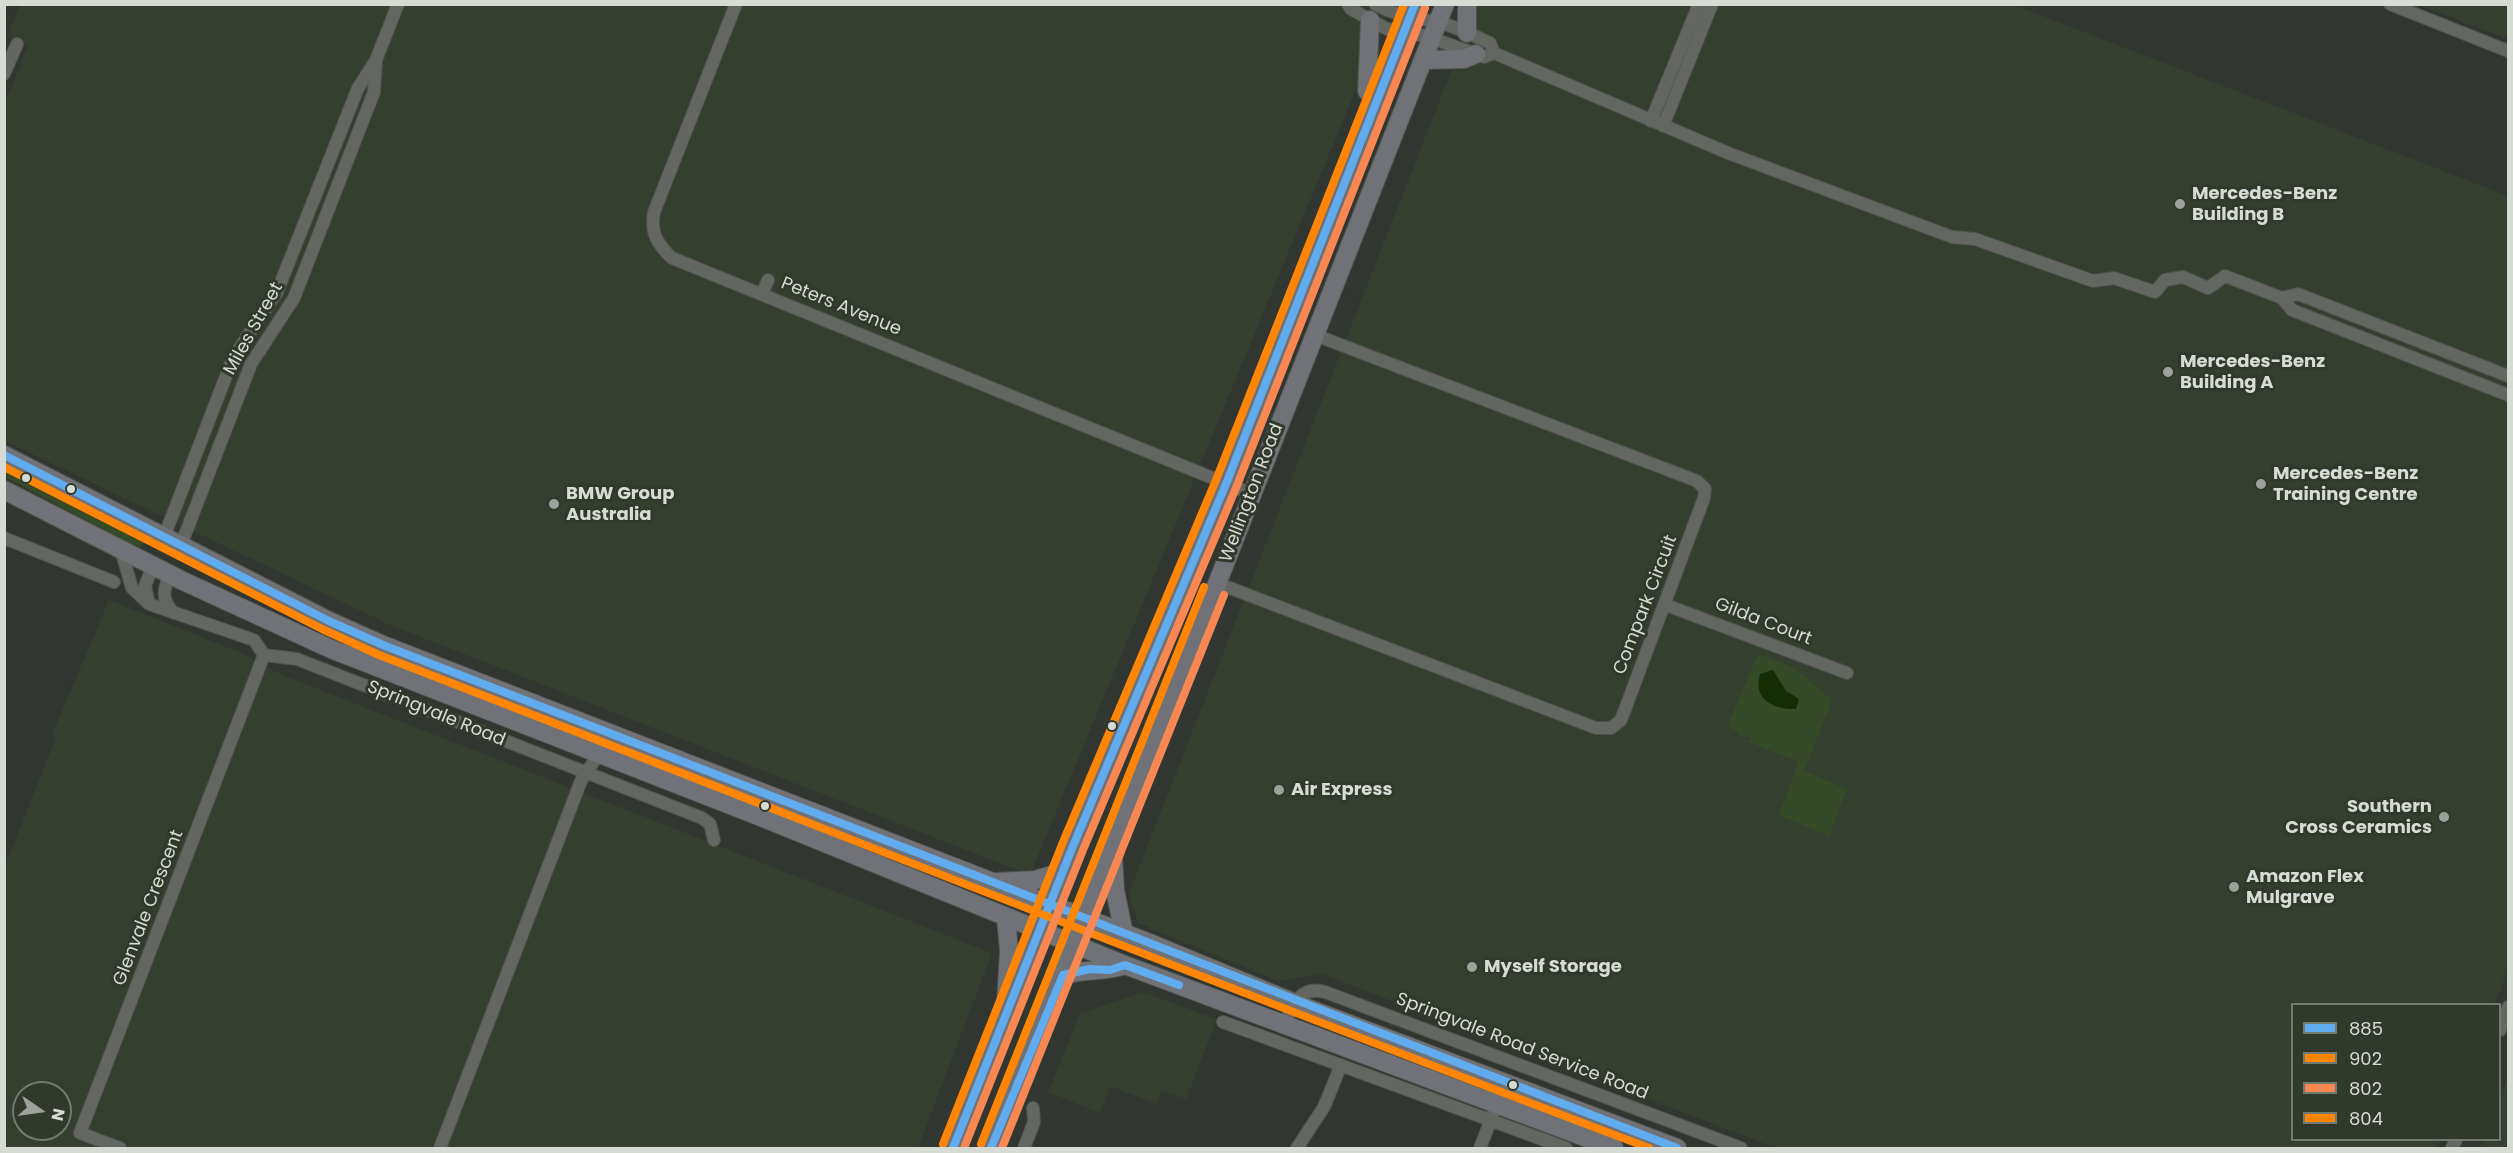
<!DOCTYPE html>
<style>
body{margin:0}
#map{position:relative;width:2513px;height:1153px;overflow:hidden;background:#323630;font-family:Poppins,sans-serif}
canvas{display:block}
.frame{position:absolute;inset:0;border:6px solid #d6dbd4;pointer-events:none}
.legend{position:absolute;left:2291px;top:1003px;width:210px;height:138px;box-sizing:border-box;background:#31392d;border:2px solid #737a70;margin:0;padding:8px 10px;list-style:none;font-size:18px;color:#d6dbd4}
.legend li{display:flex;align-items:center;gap:12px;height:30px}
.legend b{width:30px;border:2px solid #737a70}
.north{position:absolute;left:12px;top:1081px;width:60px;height:60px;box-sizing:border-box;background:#31392d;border:2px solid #737a70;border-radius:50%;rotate:103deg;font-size:16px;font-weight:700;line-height:24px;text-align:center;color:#d6dbd4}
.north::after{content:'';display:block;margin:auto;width:21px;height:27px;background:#9da19b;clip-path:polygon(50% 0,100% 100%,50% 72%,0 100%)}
</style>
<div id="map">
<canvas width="2513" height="1153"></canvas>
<div class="frame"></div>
<ul class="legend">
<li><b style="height:8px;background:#60acee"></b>885</li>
<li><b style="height:8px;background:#ff8506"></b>902</li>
<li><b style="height:8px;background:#f88751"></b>802</li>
<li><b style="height:8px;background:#ff8506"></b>804</li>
</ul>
<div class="north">N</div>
</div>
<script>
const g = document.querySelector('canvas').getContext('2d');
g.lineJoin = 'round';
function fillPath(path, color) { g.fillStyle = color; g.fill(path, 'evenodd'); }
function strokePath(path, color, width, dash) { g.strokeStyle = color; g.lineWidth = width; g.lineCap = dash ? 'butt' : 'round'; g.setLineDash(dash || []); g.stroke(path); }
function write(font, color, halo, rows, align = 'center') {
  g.font = font + ' Poppins,sans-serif'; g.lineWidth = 6; g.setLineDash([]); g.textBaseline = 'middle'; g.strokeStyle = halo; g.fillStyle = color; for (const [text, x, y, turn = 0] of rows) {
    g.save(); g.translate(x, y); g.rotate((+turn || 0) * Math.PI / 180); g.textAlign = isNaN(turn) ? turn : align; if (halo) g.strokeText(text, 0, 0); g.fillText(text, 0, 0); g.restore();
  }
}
fillPath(new Path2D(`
 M20,5H1391L1030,875L390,625L5,441L4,106L29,44L8,36Z
 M1477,5H2014L2508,196V968L2495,1004H2292V1140H2440L2437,1148H1776L1322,974L1278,981L1138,923L1129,893Z
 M2419,5H2508V39Z
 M109,600L239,652L282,675L992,953L918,1148H5L4,869L56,737L52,735ZM24,1093H60V1129H24Z
 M1142,992L1217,1019L1186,1099L1162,1090L1156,1104L1110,1086L1100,1113L1048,1092L1080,1014Z
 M2508,1075V1148H2480L2484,1140H2500V1099Z`), '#353f2f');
fillPath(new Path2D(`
 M4,464L144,542L140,547L131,544L5,477Z
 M1758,654L1793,667L1832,700L1804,771L1847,789L1829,836L1779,815L1799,762L1749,742L1751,737L1740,736L1738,731L1727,727Z`), '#354b27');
fillPath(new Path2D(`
 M1773,670L1786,691L1799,699L1796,709C1774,710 1752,699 1760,674Z`), '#152d04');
const minor = new Path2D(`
 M736,4L654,212C650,232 657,244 672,258L1252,494
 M1348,4L1351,9L1387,29L1426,36L1484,57L1494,53
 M1375,4C1397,17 1421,18 1445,24C1460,29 1475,36 1490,43L1494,53L1728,153L1952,237L1975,239L2093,281L2114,278L2155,292L2165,280L2183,277L2208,288L2225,276L2282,298L2292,310L2508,395
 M2390,4L2508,51
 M4,74L17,44
 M1651,121L1699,4
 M1663,126L1712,4
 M762,294L768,280
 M2282,298L2298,294L2508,376
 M164,537L233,358L277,292L358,88L376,60L398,4
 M4,538L114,582
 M181,545L251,364L294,298L374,92L376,62
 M121,550L132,588L149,604
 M153,566L145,586L149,604L254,640L264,655
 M170,574C163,590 161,600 174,613
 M1217,583L1596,728H1611L1621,720L1704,498L1705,489L1697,481L1315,335
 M1666,605L1847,673
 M264,655L297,659L702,818L710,824L714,840
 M1223,1022L1566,1148
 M1285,1024C1292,1005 1301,985 1325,992L1741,1148
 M2500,1030L2508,1007
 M120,1148L80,1133L264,655
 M440,1148L581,781L594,761L604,732
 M1024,1148L1034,1122L1033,1108
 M1297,1148L1324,1107L1341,1065
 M1480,1148L1505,1083
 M2452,1148L2456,1140`);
const highway = new Path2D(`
 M1467,4V33
 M1370,20L1367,91L1376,102
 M1423,60L1464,59L1476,54
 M4,455L329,621L383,645L1152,944L1302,1006L1677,1148
 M4,490L183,581L331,649L761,817L1125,965L1614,1148
 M1113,855L1115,890L1124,934
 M997,882L1035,880L1062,872
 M1006,918L1009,951L1006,1002
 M1063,975C1084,969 1105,972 1125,965
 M953,1148L1073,846L1226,484L1415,4
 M991,1148L1130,805L1445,4`);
strokePath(minor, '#4f534d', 14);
strokePath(highway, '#4f534d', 20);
strokePath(minor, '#636661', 12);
strokePath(highway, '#707277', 18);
strokePath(new Path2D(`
 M4,455L329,621L383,645C814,813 1244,984 1677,1148
 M953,1148L1073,846L1226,484L1415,4
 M991,1148L1063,975L1090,969L1110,970L1125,965L1179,985`), '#60acee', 8);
strokePath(new Path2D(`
 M4,467L324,630L379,655C802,819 1224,988 1649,1148`), '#ff8506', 8);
strokePath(new Path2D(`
 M964,1148L1083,850L1236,488L1425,8
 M1002,1148L1224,595`), '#f88751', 8);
strokePath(new Path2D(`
 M943,1144L1063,842L1216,480L1404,4
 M981,1144L1204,587`), '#ff8506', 8);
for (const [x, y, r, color] of [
 [2180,204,6,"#9da19b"],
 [2168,372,6,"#9da19b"],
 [26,478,5,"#d6dbd4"],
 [2261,484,6,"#9da19b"],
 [71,489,5,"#d6dbd4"],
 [554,504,6,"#9da19b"],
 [1112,726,5,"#d6dbd4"],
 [1279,790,6,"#9da19b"],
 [765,806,5,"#d6dbd4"],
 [2444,817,6,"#9da19b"],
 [2234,887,6,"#9da19b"],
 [1472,967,6,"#9da19b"],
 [1513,1085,5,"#d6dbd4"]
]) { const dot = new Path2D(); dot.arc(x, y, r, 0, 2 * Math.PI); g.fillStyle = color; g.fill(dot); strokePath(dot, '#31392d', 2); }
write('bold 18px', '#d6dbd4', '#31392d', [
 ["Mercedes-Benz",2192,194],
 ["Building B",2192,215],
 ["Mercedes-Benz",2180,362],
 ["Building A",2180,383],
 ["Mercedes-Benz",2273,474],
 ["Training Centre",2273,495],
 ["BMW Group",566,494],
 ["Australia",566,515],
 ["Air Express",1291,790],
 ["Southern",2432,807,"right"],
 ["Cross Ceramics",2432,828,"right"],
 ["Amazon Flex",2246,877],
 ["Mulgrave",2246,898],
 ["Myself Storage",1484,967]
], 'left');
write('18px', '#d6dbd4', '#31392d', [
 ["Peters Avenue",841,307,22],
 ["Miles Street",254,329,-61],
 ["Wellington Road",1252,493,-69],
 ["Compark Circuit",1646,605,-69],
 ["Gilda Court",1763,622,21],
 ["Springvale Road",436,714,22],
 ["Glenvale Crescent",149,908,-69],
 ["Springvale Road Service Road",1522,1047,21]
]);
</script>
